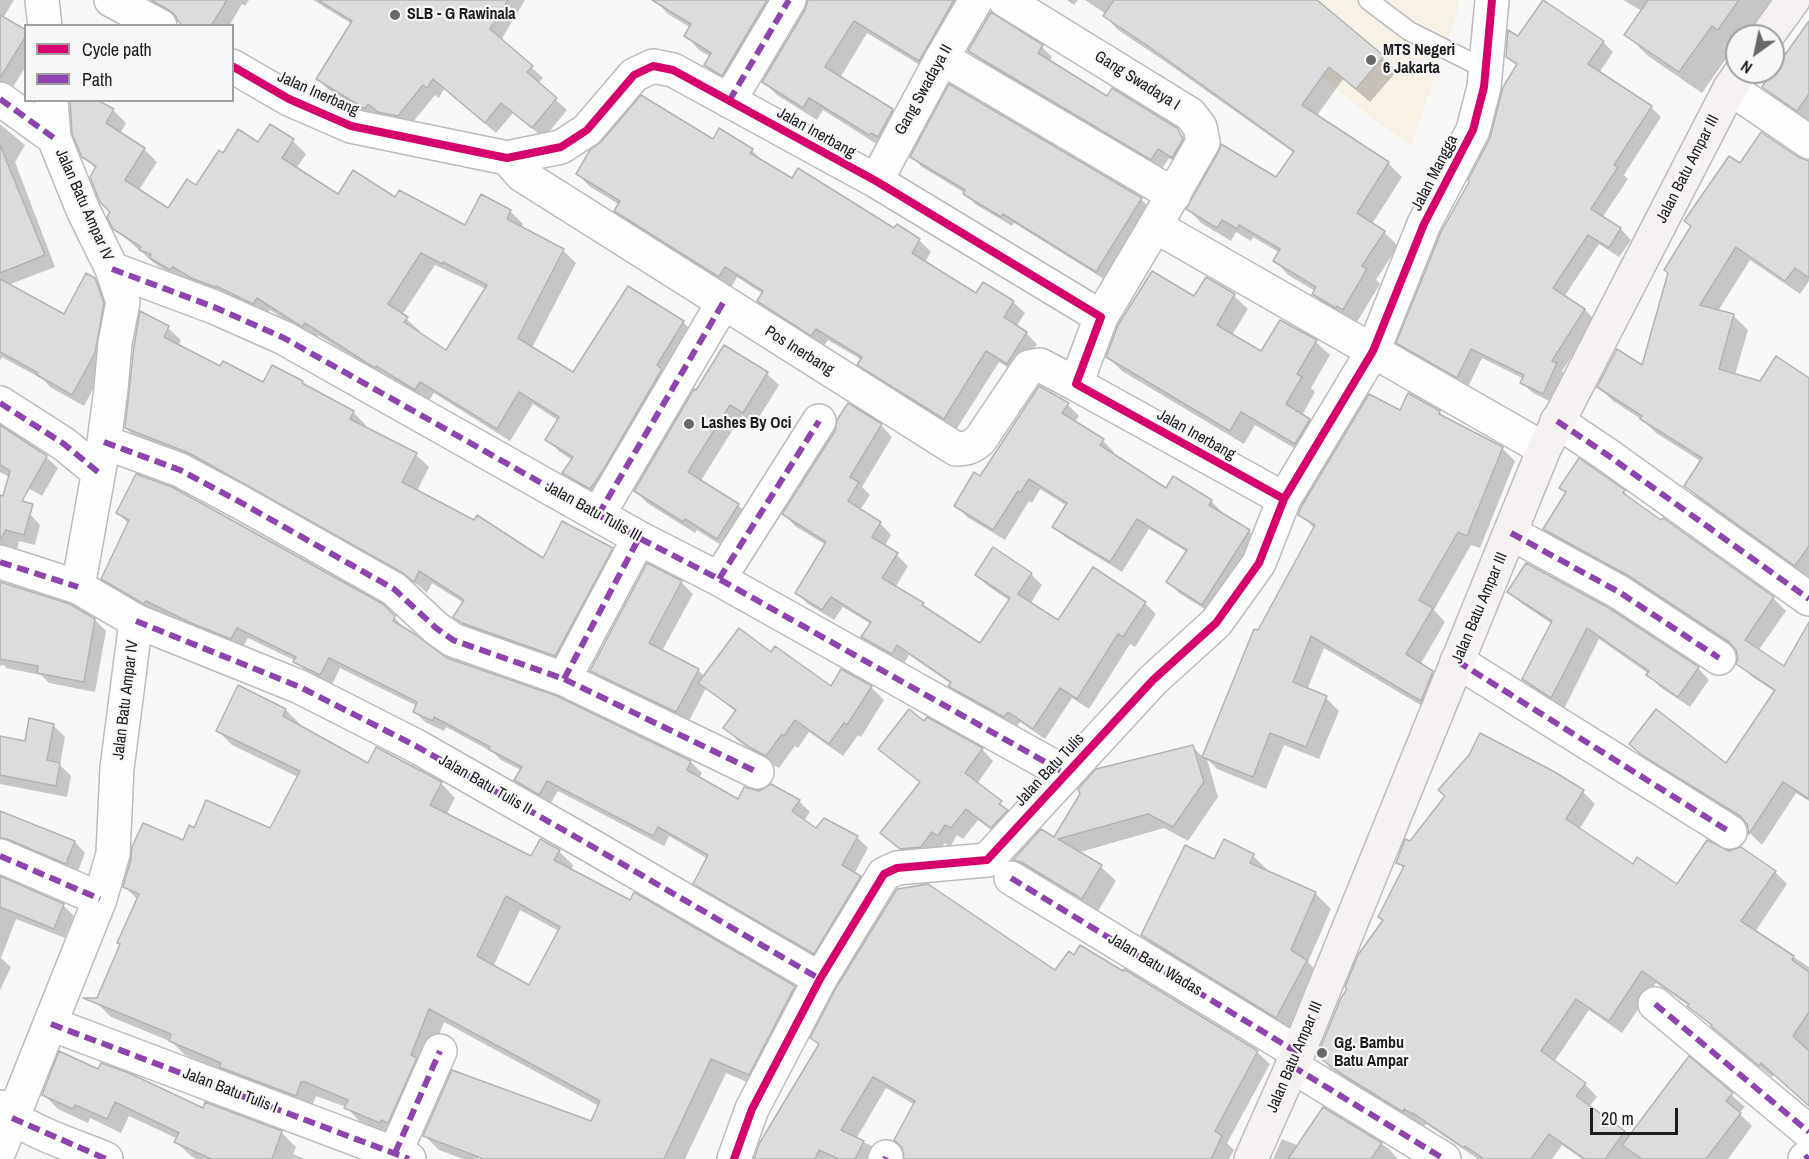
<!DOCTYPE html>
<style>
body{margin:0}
#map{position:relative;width:1809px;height:1159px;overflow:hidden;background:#f8f8f8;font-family:"Archivo Narrow",sans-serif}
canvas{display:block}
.legend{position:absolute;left:24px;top:24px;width:210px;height:78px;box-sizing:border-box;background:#f7f7f9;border:2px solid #9f9fa1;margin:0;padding:8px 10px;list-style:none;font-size:18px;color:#1c1c1d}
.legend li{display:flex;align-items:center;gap:12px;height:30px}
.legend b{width:30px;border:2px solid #9f9fa1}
.north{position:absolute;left:1725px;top:24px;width:60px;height:60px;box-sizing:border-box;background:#f7f7f9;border:2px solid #9f9fa1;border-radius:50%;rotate:213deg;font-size:16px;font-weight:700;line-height:24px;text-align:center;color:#1c1c1d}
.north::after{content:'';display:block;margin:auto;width:21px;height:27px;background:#69696a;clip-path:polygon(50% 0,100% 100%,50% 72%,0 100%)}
.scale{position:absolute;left:1590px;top:1108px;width:88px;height:27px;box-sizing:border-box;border:3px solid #1c1c1d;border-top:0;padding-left:8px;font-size:18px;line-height:21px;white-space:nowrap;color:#1c1c1d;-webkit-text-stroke:4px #f7f7f9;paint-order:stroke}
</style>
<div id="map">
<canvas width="1809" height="1159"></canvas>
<ul class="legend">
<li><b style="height:8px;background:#d6006c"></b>Cycle path</li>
<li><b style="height:8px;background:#8e44ad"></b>Path</li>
</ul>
<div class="north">N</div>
<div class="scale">20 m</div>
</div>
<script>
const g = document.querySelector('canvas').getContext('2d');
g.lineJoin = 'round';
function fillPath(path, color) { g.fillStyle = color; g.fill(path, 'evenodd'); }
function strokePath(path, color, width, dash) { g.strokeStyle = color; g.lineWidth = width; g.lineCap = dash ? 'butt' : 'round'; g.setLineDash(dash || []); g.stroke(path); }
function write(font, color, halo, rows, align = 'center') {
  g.font = font + ' "Archivo Narrow",sans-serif'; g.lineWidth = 4.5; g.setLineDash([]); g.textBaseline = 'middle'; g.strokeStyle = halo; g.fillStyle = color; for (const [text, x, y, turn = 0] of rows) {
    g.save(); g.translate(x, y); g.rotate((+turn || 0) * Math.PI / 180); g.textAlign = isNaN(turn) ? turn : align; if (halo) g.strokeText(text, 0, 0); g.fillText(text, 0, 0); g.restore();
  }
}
fillPath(new Path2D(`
 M1230,0H1459L1458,9L1411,146L1363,111Z`), '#f8f1e6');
fillPath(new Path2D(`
 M0,0H14L3,18L26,32V66L10,92L0,97Z
 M153,0H249L245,6L242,4L229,26H187L181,20L163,10Z
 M313,0H525L501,40L543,78L538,84L567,110L544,138L513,113L496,133L444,89L439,98L435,95L409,127L391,123L380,114L377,119L329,90L318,79L352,24Z
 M655,0H790L736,88L719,78L706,65L711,57L699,50L686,36L691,28L668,14Z
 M809,0H977L933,73L867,33L840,78L892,110L906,124L883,148L823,110L817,120L777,95L764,82L807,10Z
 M1067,0H1078L1074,5Z
 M1085,0H1315L1397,71L1370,102L1343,79L1316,117L1388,163L1402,177L1372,224L1384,232L1398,246L1376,280L1380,284L1357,322L1351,319L1350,321L1327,307L1313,294L1315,291L1288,275L1275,261L1280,253L1253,237L1251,241L1236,232L1231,241L1201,223L1188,209L1277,179L1294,153L1163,60L1118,30L1105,16L1106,14Z
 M1623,0H1775L1751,36H1737V48L1735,46L1702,93L1648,56L1626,34L1642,11Z
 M991,14L1042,47L1052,57L1049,62L1108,98L1176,129L1187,140L1183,167L1169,158L1162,169L980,61L970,51Z
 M1809,23V121L1775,98L1764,87L1781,60L1783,61Z
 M1519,38L1603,42L1613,52L1599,73L1651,107L1661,117L1624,175L1628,179L1602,218L1621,229L1631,240L1619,257L1599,244L1564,297L1585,310L1595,320L1562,371L1566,375L1553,403L1533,393L1522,383L1524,379L1482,358L1468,387L1409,353L1398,342L1491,139L1518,66L1507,56Z
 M113,110L126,123L120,134L144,149L157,162L139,190L169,210L196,187L223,155L259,144L293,141L306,154L296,169L338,196L396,200L466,228L482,196L510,211L523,224L521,228L563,250L576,263L532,348L574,374L629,288L683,322L696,335L603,501L577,486L564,473L572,460L560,452L547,439L559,421L533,404L510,441L434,393L428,402L390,378L388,380L384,377L318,335L316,339L270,310L266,316L205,291L187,279L183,282L154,263L114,228L112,213L96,169L83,156ZM435,265L486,289L447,352L418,333L420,331L402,315Z
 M0,124L25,145L15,162L55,267L8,285L65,316L94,279L106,291V365L84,406L50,387L44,380L2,357L0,360Z
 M713,141L752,150L763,162L793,180L895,230L897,226L919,240L931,252L924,263L977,295L1013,302L1025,313L1016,327L1026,333L1037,344L1019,374L999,362L956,430L871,376L859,364L862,360L828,340L824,346L770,312L759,301L763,294L737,277L731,288L628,222L616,211L620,205L589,186L578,174Z
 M912,157L1141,199L1151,209L1107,281L1014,223L1012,226L975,204L965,193L922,167Z
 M1798,159L1809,163V281L1800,294L1750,260L1718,311L1734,316L1748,330L1735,375L1761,382L1809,380V578L1700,500L1686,486L1702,462L1656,433L1644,421L1613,401L1599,387L1643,368L1692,228L1686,221L1740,165Z
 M1234,296L1248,309L1232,335L1262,353L1280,322L1316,342L1330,355L1311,388L1315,392L1302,415L1309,420L1323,434L1309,457L1255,425L1244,444L1122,371L1108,357L1195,298Z
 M141,314L168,328L181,340L179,345L221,368L264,384L302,382L310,389L353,412L366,425L364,428L416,455L429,467L417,491L544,560L612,549L624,562L568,668L468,629L455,617L464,603L432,583L427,593L418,585L203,466L139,441L126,428Z
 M725,347L767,374L779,385L755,424L742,415L700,482L738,505L750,517L729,550L697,530L695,533L647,503L636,491Z
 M1068,405L1079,416L1074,423L1103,441L1114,452L1112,455L1166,490L1211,501L1222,512L1221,514L1249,531L1260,542L1214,615L1179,593L1168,582L1187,552L1149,529L1122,572L1065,537L1054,526L1067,506L1040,489L1032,503L1029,501L1005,540L967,517L956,505L980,478Z
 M1401,412H1439L1446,419L1502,448L1515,461L1480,548L1471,545L1434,610L1445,622L1420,665L1432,672L1446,685L1434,713L1324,648L1307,690L1326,698L1339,711L1319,759L1284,745L1266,789L1217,769L1207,759L1218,797L1188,841L1164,828L1077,853L1101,867L1116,881L1097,913L1029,874L1015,860L1055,839L1193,747L1204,758L1255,631L1258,632L1315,529L1300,514Z
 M881,425L892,437L862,487L870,495L860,510L880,523L891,535L884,547L897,555L908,566L895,588L981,645L1010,601L988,586L976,575L1031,574L1042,585L1030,604L1058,622L1145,603L1156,614L1135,647L1130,644L1089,709L1072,698L1045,739L1020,722L1016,728L961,697L950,686L951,684L909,655L903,665L874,648L863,637L871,624L843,607L834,620L808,604L797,593L826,545L795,526L784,514Z
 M0,427L46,457L58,468L42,496L0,472Z
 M1561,487L1624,492L1636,504L1773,598L1786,611L1758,651L1784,668L1809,625V801L1796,793L1762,845L1750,833L1748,825L1657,768L1630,744L1726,765L1775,692L1751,676L1738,663V651L1644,588L1557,541L1545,529L1567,493Z
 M0,505L30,514L40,525L35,545L19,541L16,554L0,558Z
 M118,513L394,617L405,629L446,659L556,698L691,762L702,773L699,778L739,801H799L810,812L804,821L816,830L857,837L868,848L854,874L871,888L825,963L706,894L695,883L708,859L669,836L664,846L558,791L550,804L527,791L516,780L521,770L501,760L494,753L446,727L444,731L425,722L414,711L417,706L340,668L332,685L306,672L296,661L248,638L242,649L204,634L157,611L156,614L114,589L103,578L129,524Z
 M681,582L693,594L662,651L698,670L705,677L772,654L831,688L871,687L884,700L861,737L858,735L843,756L809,732L798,748L795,746L779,768L766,761L738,741L725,727L736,712L706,688L688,723L603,682L592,670Z
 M0,583L95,620L106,631L95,692L49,683L41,675L6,668L4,665L0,666Z
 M1509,591L1698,668L1709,680L1690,707L1660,687L1648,675L1649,674L1599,639L1564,709L1535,691L1524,679L1552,624L1521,603Z
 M286,710L300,724L299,727L369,765L441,783L455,798L446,815L531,858L559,851L573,865L571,871L794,987L809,1002L763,1089L726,1073L685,1159H484L479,1157L478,1159H463L439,1150L425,1136L592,1123L599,1106L444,1022L426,1069L395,1136L361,1123L346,1107L316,1096L311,1110L235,1081L226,1072L185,1055L172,1042L111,1017L97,1003L138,900L125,887L183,842L195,830H270L298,777L232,745L218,731ZM520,910L559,931L530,987L493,967Z
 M924,723L982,749L993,761L977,784L1012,814L1003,839L978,820L963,839L957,835L950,847L945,843L933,858L913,860L882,833L920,783L880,749Z
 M53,725L65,737L60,765L71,776L67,797L0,784V737L26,743Z
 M1583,792L1595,804L1579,830L1633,866L1677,886L1775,872L1787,884L1755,932L1809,967V1105L1775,1074L1772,1077L1726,1039L1689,1006L1656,983L1622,1033L1589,1010L1554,1062L1585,1084L1597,1097L1589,1107L1631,1136L1689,1058L1745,1107L1739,1113L1752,1126L1728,1159H1582L1562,1145L1552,1159H1478L1426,1124L1423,1128L1359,1088L1331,1069L1319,1056L1384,921L1379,917L1404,869L1398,862L1410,843Z
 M0,812L75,842L85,853L77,874L0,851Z
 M1253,856L1269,871L1315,893L1331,909L1308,962L1322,977L1292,1032L1159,951L1143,935L1215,861Z
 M0,878L63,905L74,916L65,938L16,919L1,958L11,967L0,990Z
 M1055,972L1257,1052L1270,1064L1227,1143L1234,1150L1229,1159H906L915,1105L886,1088L856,1139L872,1146L883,1159H756L820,1046L812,1038Z
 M99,1071L203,1110L206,1104L282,1133L296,1147L293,1154L305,1159H196L191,1156L176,1142L178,1139L129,1116L121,1133L90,1118L88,1123L58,1109L44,1095Z
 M1324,1109L1388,1148L1398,1159H1273L1282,1139L1299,1146Z`), '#0003');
const building = new Path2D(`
 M151,0H227L211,26H184L178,21L176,16L169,10Z
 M318,0H508L490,29L533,66L527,72L557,98L532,128L501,103L485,123L433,79L427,88L423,85L398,116L378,112L368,104L365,109L316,79L352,21Z
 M652,0H767L722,76L704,65L711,53L684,36L691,24Z
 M808,0H954L919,61L854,21L825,67L893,109L878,137L871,133L869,135L809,98L803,108L762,82L805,10Z
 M1114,0H1317L1384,56L1356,89L1329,67L1302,105L1389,162L1357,213L1385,231L1362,266L1367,269L1343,310L1337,306L1336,308L1312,294L1316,287L1273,261L1280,249L1239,225L1237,229L1222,220L1217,228L1186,209L1219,151L1221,144L1276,177L1294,151L1148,46L1103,16Z
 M1543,0L1604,41L1588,64L1652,106L1614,165L1618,167L1591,209L1621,228L1609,248L1588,235L1553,288L1585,309L1552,361L1557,363L1543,394L1520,383L1524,375L1471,349L1457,378L1396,343L1441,232L1469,182L1468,180L1490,138L1503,87L1517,64L1506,57L1508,30L1518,36Z
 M1648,0H1739L1718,30L1712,26L1679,72L1624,35Z
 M991,12L1043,45L1038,53L1107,96L1112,88L1177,128L1183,139L1172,158L1158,149L1151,160L968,51Z
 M0,15L26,30V36L0,78Z
 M1809,21V94L1797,111L1762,87L1771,72H1773V68L1780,58L1782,59Z
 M949,84L1142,198L1096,272L1003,214L1001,217L963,194L965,190L910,157Z
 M641,95L713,139L719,128L753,149L750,153L792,178L798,168L894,228L897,224L920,239L912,253L976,293L983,282L1014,301L1004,317L1027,332L1007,364L986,351L944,419L857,365L862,357L816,329L811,336L757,301L763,291L725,267L719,277L614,211L620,201L576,174L590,150L601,142Z
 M70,100H97L114,109L106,123L145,148L125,180L168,208L187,179L196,185L219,150L223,153L238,129L258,142L270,124L294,139L282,158L338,194L353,170L395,197L399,190L465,225L481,194L511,210L507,219L564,249L518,338L573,372L628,286L684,321L657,365L662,369L602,472L590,489L562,473L573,457L545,440L559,417L519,392L497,429L420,382L415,390L376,366L375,368L370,365L305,323L302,327L257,298L253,304L216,286L215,287L191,278L173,267L170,270L150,258L151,254L139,250L141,247L113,229L107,217L110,212L100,202L90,177L96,166L82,157L72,134ZM421,253L442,264L443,262L487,285L446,350L404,322L408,317L388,304Z
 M1761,132L1798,157L1809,161V278L1795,268L1785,281L1736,247L1700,305L1734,314L1719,369L1760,381L1776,356L1809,378V546L1795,566L1684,486L1702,458L1640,419L1642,416L1597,387L1617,349L1642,365L1668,273L1664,270L1691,226L1684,221L1729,156L1740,163Z
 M0,145L45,255L0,273Z
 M1152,271L1194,296L1206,277L1235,294L1217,325L1261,351L1280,320L1317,340L1297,374L1302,377L1286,404L1310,419L1295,444L1241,412L1230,431L1106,357L1118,325Z
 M86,273L95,278L104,303L95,353L72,395L37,375L38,373L0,352V279L64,314Z
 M140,311L169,326L164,337L220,366L223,361L263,382L272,365L303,381L302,383L354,411L350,419L417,453L402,482L474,520L477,515L543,558L562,521L613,548L555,656L462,623L453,617L464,600L419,571L414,582L403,573L189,453L125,428L134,346Z
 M724,345L768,372L743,413L730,405L688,472L739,504L717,539L685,519L683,522L634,491L694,389L696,390Z
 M1039,386L1069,403L1062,413L1104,439L1100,445L1166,488L1173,476L1212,500L1209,505L1250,530L1202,605L1166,582L1187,550L1137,519L1110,562L1052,527L1067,503L1029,479L1020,493L1018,491L993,530L954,506L974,472L980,476Z
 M1408,393L1440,411L1439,414L1503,447L1467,536L1458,532L1419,600L1433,608L1406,654L1433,671L1421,701L1311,636L1293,682L1327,696L1306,747L1270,733L1253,777L1202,757L1254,629L1258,630L1315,525L1298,515L1301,507L1369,394L1400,410Z
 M848,403L882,424L850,477L859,482L848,501L881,522L872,537L898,553L882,578L924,603L922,605L980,643L1010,598L975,575L993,547L1032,573L1018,594L1058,620L1093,567L1146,602L1123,637L1118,634L1077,699L1060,688L1033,729L1008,712L1004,717L948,686L951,682L897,645L892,654L861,637L871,622L831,597L822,610L795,593L826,542L782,514L835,431L837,420Z
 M0,425L47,456L22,501L33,504L24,535L6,530L0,540V495L3,496L10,471L0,465Z
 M1579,458L1625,490L1623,493L1661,520L1663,518L1774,597L1745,640L1784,666L1809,622V799L1783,782L1749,834L1747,824L1740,816L1643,756L1629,744L1656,709L1726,763L1775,690L1736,664L1738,659L1736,650L1729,642L1629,576L1543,529L1566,492L1559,488Z
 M136,474L172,487L383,604L395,616L393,621L413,633L447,658L557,696L691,761L687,770L738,799L744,787L759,791L771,784L800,800L792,811L816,828L824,818L858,836L842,865L861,876L814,954L693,884L708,855L658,827L653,836L547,781L539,795L514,780L522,767L488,749L490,747L434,717L433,721L413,712L417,702L329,658L320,675L293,662L296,657L237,628L231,639L191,623L146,601L144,604L101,579L129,520L116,513Z
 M647,563L682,581L649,643L699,669L676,712L590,671Z
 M1526,563L1609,608L1699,667L1678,697L1646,675L1649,671L1587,628L1551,698L1522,679L1552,621L1507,592Z
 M0,582L70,604L95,619L84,682L37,673L38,666L0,659Z
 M739,628L771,652L775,646L831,686L841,669L872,686L847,725L844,723L829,744L795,720L784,736L782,734L766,756L751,748L723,728L736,710L698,683Z
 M238,685L286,709L283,716L368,763L376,747L442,782L430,805L531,856L540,839L560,850L554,860L630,900L634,892L795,986L749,1075L711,1059L664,1159H484L423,1136L452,1070L591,1121L600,1101L429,1009L411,1055L417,1058L388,1123L381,1120L380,1123L344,1108L348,1100L305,1082H301L296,1096L219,1067L221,1063L169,1041L171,1034L83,998H97L120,944L117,943L139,894L123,887L131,859L132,847L143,823L183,840L189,825L194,828L206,800L270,828L300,771L216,731ZM506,896L560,927L529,985L477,956Z
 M909,709L924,721L927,717L983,748L965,773L1002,801L999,804L1008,810L991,828L966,809L951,828L945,825L938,836L932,832L921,847L900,849L880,833L920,782L878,749Z
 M29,718L54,724L47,760L60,763L56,786L0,775V736L25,741Z
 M1480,733L1553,771L1584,790L1566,819L1633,864L1637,857L1677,884L1707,840L1729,851L1741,847L1776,871L1741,921L1794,956L1792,960L1809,972V1012L1793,1036L1809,1051V1106L1761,1063L1759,1066L1711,1026L1712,1025L1687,1006L1689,1004L1642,971L1609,1021L1576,999L1541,1051L1586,1083L1576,1096L1625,1131L1605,1159H1585L1549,1134L1531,1159H1484L1465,1146L1464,1148L1413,1113L1412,1114L1404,1109L1403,1112L1345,1076L1317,1056L1341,998L1347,989L1345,987L1358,955L1383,920L1378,917L1404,866L1396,863L1405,839L1410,841L1445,796L1438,790L1469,755Z
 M1193,745L1204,782L1173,827L1148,814L1058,839L1102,865L1082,899L1021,862L1013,860L1041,829L1054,837L1080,794L1078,789L1096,769Z
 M0,811L75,841L66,864L7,839L0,838Z
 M1224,839L1254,854L1250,863L1316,892L1291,950L1307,960L1276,1018L1141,935L1185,845L1214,859Z
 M0,876L64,904L54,929L0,907Z
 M928,884L1055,970L1069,951L1074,955L1080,945L1123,971L1124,969L1258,1051L1215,1131L1222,1136L1211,1159H904L902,1147L894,1140L915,1101L873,1077L841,1130L864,1141L855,1159H839L819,1150L815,1159H754L759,1144L819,1044L810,1038L836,988L897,889Z
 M59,1051L98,1069L101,1063L129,1073L203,1108L205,1102L282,1131L272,1159H211L174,1142L179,1133L115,1102L107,1119L75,1105L73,1109L42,1095Z
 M1689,1056L1733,1093L1726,1101L1741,1113L1706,1159H1642L1622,1145Z
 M1323,1107L1382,1143L1371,1159H1288Z`);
fillPath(building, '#dcdcdc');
strokePath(building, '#b3b3b3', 1.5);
const lane = new Path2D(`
 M1368,0L1409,31L1485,69`);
const street = new Path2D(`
 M42,0L45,26
 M111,0L160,26
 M1005,0L1190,114L1200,127L1203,142L1155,226
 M942,58L1174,195
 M232,66L289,99L351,126L507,158L561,147L587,130L634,75L653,66L673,70L876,181L1101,317L1076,384L1284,499
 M1730,88L1809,142
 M0,99L54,138
 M729,101L789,0
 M507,158L522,175L956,449C967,449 972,447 980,440L1029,367L1040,365L1076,384
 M876,181L942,58L976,0
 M112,269L214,307L284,338L639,538L719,579L1065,773
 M1101,317L1155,226L1544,449
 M0,403L64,444L98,472
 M1557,421L1606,454L1809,599
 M104,442L180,470L240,502L394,589L436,628L453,640L564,679L757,772
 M598,515L723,303
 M1511,533L1619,592L1719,658
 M0,562L78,587
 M719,579L819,421
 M136,621L300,687L416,746L595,848L820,979
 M1457,661L1730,832
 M564,679L639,538
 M0,856L100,899
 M1011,878L1298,1053
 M1655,1004L1809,1132
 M51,1024L409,1159
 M1292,1066L1444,1159
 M0,1107C29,1133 71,1144 106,1159
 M0,1149L100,899L113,854L117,768L136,621L78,587L104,442L111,389L115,343L123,302L112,269L83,210L54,138L51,100
 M395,1153L440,1051
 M734,1159L752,1109L820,979L884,874L897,868L987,860L1153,680L1216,623L1259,563L1284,499L1373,351L1424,224L1473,130L1484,87L1492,0
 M885,1159L886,1157
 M1805,1159L1809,1156`);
const secondary = new Path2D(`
 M1767,36L1793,0
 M1251,1159L1298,1053L1544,449L1730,88L1741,72`);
strokePath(lane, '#bcbcbc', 21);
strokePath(street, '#bcbcbc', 36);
strokePath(secondary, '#bcbcbc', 36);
strokePath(lane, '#fefefe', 18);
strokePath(street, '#fefefe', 33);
strokePath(secondary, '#f6f2f1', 33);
strokePath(new Path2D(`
 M0,99L54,138
 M729,101L789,0
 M112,269L214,307L284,338L639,538L719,579L1065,773
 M0,403L64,444L98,472
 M1557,421L1606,454L1809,599
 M104,442L180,470L240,502L394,589L436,628L453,640L564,679L757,772
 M598,515L723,303
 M1511,533L1619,592L1719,658
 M0,562L78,587
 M719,579L819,421
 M136,621L300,687L416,746L595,848L820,979
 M1457,661L1730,832
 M564,679L639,538
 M0,856L100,899
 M1011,878L1298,1053
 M1655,1004L1809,1132
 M51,1024L409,1159
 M1292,1066L1444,1159
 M12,1118L106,1159
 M395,1153L440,1051
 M885,1159L886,1157
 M1805,1159L1809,1156`), '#8e44ad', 6, [12, 6]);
strokePath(new Path2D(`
 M232,66L289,99L351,126L507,158L561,147L587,130L634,75L653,66L673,70L876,181L1101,317L1076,384L1284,499
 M734,1159L752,1109L820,979L884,874L897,868L987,860L1153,680L1216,623L1259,563L1284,499L1373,351L1424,224L1473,130L1484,87L1492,0`), '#d6006c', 8);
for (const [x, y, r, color] of [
 [395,15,6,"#69696a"],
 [1371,60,6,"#69696a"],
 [689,424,6,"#69696a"],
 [1322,1053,6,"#69696a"]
]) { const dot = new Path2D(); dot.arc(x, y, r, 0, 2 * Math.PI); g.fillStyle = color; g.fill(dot); strokePath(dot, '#f7f7f9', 2); }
write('bold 16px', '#1c1c1d', '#f7f7f9', [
 ["SLB - G Rawinala",407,15],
 ["MTS Negeri",1383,51],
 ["6 Jakarta",1383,69],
 ["Lashes By Oci",701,424],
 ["Gg. Bambu",1334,1044],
 ["Batu Ampar",1334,1062]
], 'left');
write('16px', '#1c1c1d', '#f7f7f9', [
 ["Gang Swadaya I",1137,81,32],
 ["Gang Swadaya II",924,90,-61],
 ["Jalan Inerbang",318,94,24],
 ["Jalan Inerbang",816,133,29],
 ["Jalan Batu Ampar III",1688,169,-63],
 ["Jalan Mangga",1435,173,-63],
 ["Jalan Batu Ampar IV",84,205,66],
 ["Pos Inerbang",799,351,32],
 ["Jalan Inerbang",1196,435,29],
 ["Jalan Batu Tulis III",593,512,29],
 ["Jalan Batu Ampar III",1480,608,-67],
 ["Jalan Batu Ampar IV",126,700,-83],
 ["Jalan Batu Tulis",1050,770,-47],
 ["Jalan Batu Tulis II",485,785,30],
 ["Jalan Batu Wadas",1155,965,31],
 ["Jalan Batu Ampar III",1295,1057,-67],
 ["Jalan Batu Tulis I",230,1091,21]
]);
</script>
